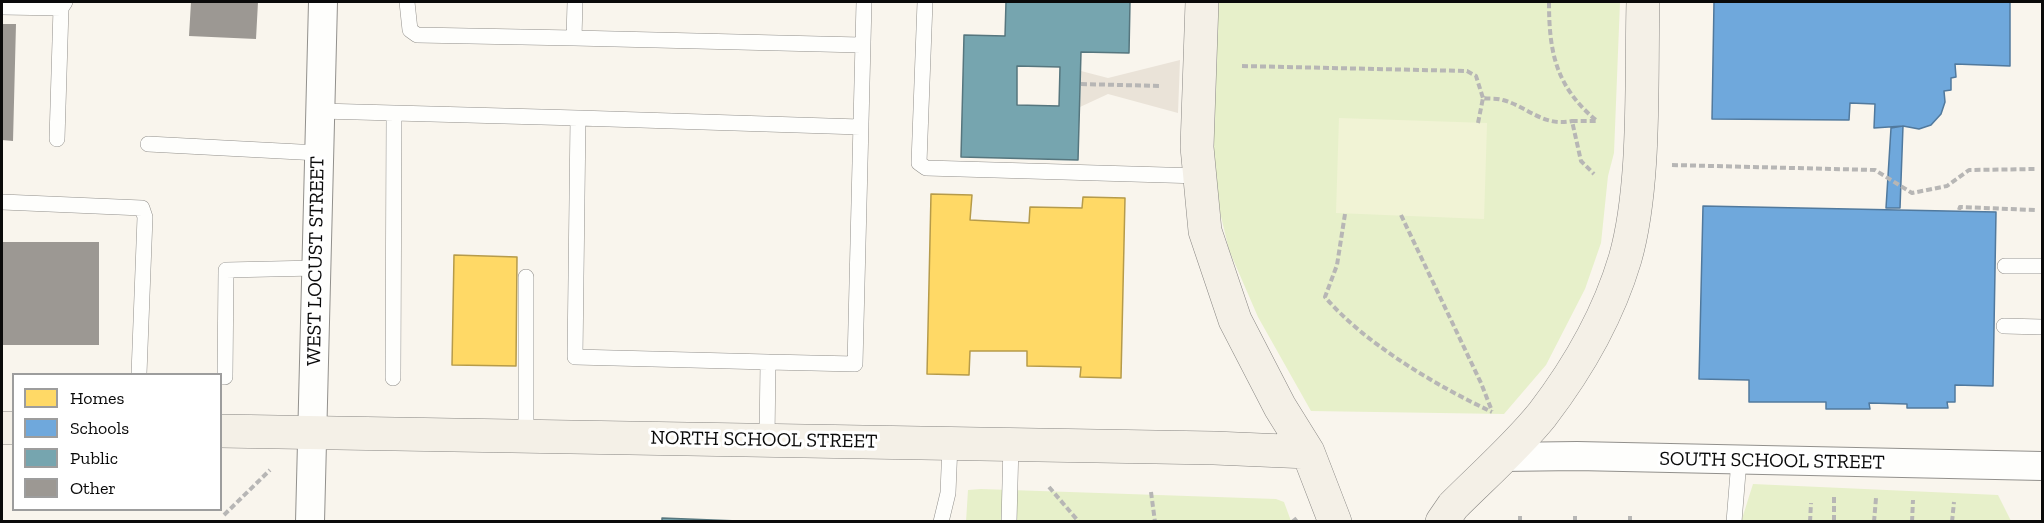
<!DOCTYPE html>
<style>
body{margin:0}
#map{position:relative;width:2044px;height:523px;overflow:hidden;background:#f9f5ed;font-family:"Zilla Slab",serif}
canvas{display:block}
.frame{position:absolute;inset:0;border:3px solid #0a0a0a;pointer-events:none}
.legend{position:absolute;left:12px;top:373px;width:210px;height:138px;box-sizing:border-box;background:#fff;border:2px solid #9d9d9d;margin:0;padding:8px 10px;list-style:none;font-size:18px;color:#0a0a0a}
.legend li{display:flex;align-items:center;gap:12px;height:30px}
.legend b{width:30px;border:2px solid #9d9d9d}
</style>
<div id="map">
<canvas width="2044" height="523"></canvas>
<div class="frame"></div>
<ul class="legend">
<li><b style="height:16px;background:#ffd966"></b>Homes</li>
<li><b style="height:16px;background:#6fa8dc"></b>Schools</li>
<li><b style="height:16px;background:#76a5af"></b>Public</li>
<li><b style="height:16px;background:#9c9893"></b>Other</li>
</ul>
</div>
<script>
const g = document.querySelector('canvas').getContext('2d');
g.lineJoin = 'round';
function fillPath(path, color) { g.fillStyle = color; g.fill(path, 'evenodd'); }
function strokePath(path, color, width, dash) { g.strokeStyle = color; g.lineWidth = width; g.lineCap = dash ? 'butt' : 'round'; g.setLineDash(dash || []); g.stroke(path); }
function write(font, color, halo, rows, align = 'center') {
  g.font = font + ' "Zilla Slab",serif'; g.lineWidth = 6; g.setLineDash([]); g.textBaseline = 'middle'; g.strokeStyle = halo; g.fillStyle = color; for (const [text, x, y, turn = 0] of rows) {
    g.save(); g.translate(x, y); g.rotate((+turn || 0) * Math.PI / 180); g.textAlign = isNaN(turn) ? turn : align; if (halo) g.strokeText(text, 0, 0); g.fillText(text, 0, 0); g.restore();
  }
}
fillPath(new Path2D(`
 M1211,2H1620L1614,153L1608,176L1601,243L1585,289L1546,365L1504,414L1311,411L1258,317L1229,250L1214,187Z
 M1753,484L1998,495L2011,521L1741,522Z
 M981,489L1276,499L1284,502L1291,521L966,522L968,490Z`), '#e7f0ca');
fillPath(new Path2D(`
 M1339,118L1487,123L1484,219L1336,213Z`), '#f1f3d5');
fillPath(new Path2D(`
 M1180,60L1178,113L1108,94L1080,107L1081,71L1108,78Z`), '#eae3d8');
const homes = new Path2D(`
 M931,194L972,195L970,220L1029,223L1030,207L1082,208L1083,197L1125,198L1121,378L1080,377L1081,367L1027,366V351H970L969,375L927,374Z
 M454,255L517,257L516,366L452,365Z`);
fillPath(homes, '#ffd966');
strokePath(homes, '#b69b4a', 1.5);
const schools = new Path2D(`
 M1714,2H2010V66L1955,64L1956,77L1951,78V90L1944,91L1945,102L1941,114L1931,125L1919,129L1903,126L1874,128L1875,104L1850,103L1849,120L1712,119Z
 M1903,126L1900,208H1886L1891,128Z
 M1703,206L1996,212L1993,386L1955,385V402H1947L1948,408H1907V404L1869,403L1870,409H1826V402H1749V380L1699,379Z`);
fillPath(schools, '#6fa8dc');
strokePath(schools, '#51799d', 1.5);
const public = new Path2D(`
 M1006,2H1130L1129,53L1081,52L1078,160L961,157L964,35L1005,36ZM1017,66L1060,67L1059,106L1017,105Z
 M662,518L764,522H662Z`);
fillPath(public, '#76a5af');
strokePath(public, '#56767e', 1.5);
fillPath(new Path2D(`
 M191,2H258L256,39L189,36Z
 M2,24H16L13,141L2,140Z
 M2,242H99V345H2Z`), '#9c9893');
const lane = new Path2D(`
 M407,2L410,30L417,35L574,38L575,2
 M925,2L919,163L926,168L1200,176
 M2,7L61,8L65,2
 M574,38L861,45
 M320,111L394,113
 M578,118L860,127
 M57,139L61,8
 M148,144L319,153
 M2,202L142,208L145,217L139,374
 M2005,266H2042
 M2004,326L2042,327
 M225,377L226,270L316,268
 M393,378L394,113L578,118L575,357L768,362
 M526,436V277
 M767,440L768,362L855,364L864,2
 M941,522L948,493L950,444
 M1009,522L1011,444
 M1734,522L1739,460`);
const street = new Path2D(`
 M1501,457L1577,456L2042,466
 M310,522L323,2`);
const secondary = new Path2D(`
 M1202,2L1197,147L1205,231L1235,320L1280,407L1308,452L1335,522
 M2,428H14
 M220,431L1214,448L1308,452
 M1442,522L1453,506C1483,476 1516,447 1542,415C1578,368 1608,316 1625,259C1646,186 1641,79 1643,2`);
strokePath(lane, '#92908c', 16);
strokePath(street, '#92908c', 30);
strokePath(secondary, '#888683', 34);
strokePath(new Path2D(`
 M1549,2C1549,53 1556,87 1597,121H1572L1581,161L1594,174
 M1242,66L1467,71L1476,76L1483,98
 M1081,84L1160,86
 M1478,123L1483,98C1489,99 1497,98 1503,100C1528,107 1543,127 1572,121
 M1672,165L1875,170L1912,193L1947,186L1969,170L2036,169
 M1959,210L1960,207L2035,210
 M1345,214L1337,265L1325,297C1365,344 1437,386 1492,412
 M1401,215L1481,383L1492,411
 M1049,487L1079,522
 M1151,492L1155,522
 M1834,497V522
 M224,515L270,470
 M1292,522L1297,518
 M1520,522V515
 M1575,522V516
 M1630,522V516
 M1810,522L1811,503
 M1874,522L1876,498
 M1912,522L1913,500
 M1952,522L1954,502`), '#b7b6b5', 4, [6, 3]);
strokePath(lane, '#fefefc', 15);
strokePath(street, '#fefefc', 28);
strokePath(secondary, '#f4f0e7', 33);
write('20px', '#0a0a0a', '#fff', [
 ["WEST LOCUST STREET",316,261,-89],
 ["NORTH SCHOOL STREET",764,440,1],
 ["SOUTH SCHOOL STREET",1772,461,1]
]);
</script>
